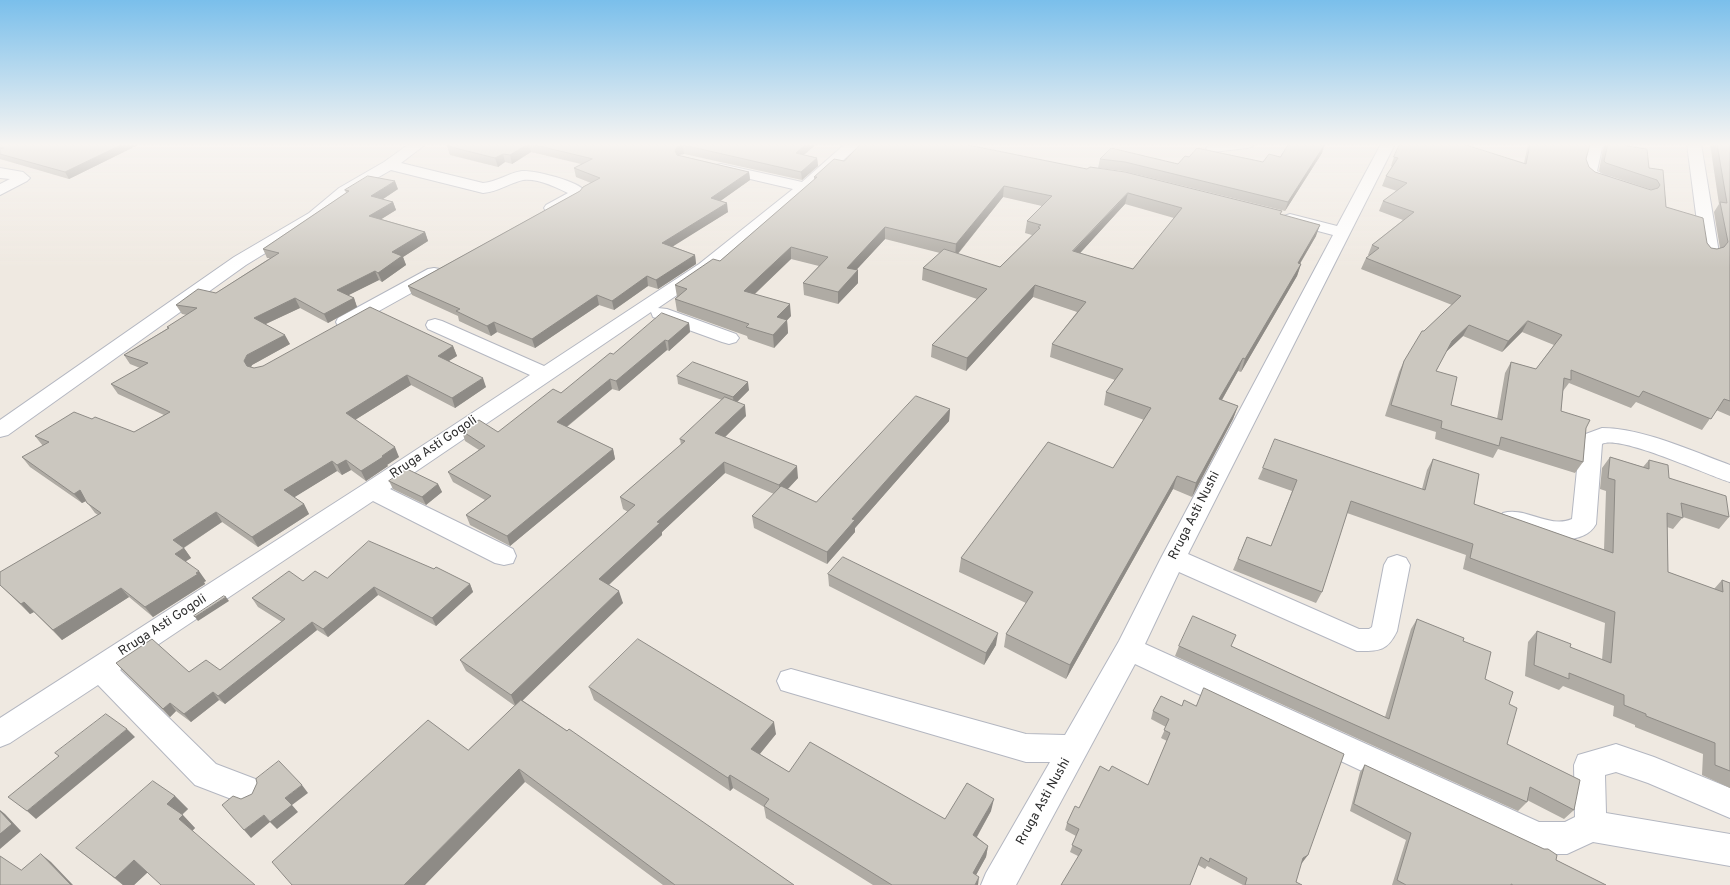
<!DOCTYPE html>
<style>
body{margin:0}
canvas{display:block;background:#efe9e1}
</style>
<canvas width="1730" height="885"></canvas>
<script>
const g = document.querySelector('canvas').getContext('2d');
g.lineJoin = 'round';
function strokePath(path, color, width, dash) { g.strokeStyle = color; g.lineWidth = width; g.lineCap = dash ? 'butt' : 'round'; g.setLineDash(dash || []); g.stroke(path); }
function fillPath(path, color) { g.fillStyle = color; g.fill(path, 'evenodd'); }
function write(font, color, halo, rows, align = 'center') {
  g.font = font + ' Overpass,sans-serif'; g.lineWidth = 3; g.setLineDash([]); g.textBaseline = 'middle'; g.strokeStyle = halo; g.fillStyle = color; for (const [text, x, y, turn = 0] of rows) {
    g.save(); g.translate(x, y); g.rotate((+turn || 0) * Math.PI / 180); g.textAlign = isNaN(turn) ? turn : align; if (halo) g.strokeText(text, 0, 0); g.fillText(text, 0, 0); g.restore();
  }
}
const minor = new Path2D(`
 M409,144H426L401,163L483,183C497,182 508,173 522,171C534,170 579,181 586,192C578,203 560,215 546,211L544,208L546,205L568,193C556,187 537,178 523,180C509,183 498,192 483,193L391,170L349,194L321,219L246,265L8,435L0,437V420L234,257L309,213L339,188L384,162Z
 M845,144H861L810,190L711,272L658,308L667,309L736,334L739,338L736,342L729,344L722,342L653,317L651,312L390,489L513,549L516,556L513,563L504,565L495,563L373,501L120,670L216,764L258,780L262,790L258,800L247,805L195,785L98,685L10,743L0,747V718L364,484L530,375L428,329L426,325L428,321L435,319L442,321L544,366L699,264L793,189L716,171L714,168L716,165L721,164L802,182Z
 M1211,144H1254L1252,147L1247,148L1213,152L1208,151L1206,148Z
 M1381,144H1395L1188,554L1359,629H1369L1372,627L1384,565L1388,558L1397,555L1406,558L1410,565L1397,631C1387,652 1378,651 1357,651L1179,572L1145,644L1539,822H1565L1575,817L1574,765L1578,755L1616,744L1654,757L1730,788V818L1648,783L1616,772L1605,775L1606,813L1730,834V866L1593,842L1567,854H1538L1135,664L1016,885H981L986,873L1050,762H1026L791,693L781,690L777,681L781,672L791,669L1026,734L1065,735L1119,641L1161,558L1333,235L1284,222L1282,219L1284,216L1290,214L1337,226Z
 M1589,144H1606L1602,148L1597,171L1617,181L1620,184L1617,187C1606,190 1584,181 1582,169Z
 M1687,144H1701L1719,253L1716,257L1710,258L1704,257L1701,253Z
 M0,168L23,172L30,178L27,181L0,195V184L10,179L0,178Z
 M434,268L440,269L443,273L440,277L352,326L345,328L338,326L336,322L338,318L428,269Z
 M1602,428C1642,428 1692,451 1730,465V482C1707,475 1619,434 1602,444L1596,524C1580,553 1527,533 1503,525L1499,519L1503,513C1525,506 1549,529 1572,519L1580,440L1583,435Z`);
strokePath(minor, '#b4b7c1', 2);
fillPath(minor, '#fff');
fillPath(new Path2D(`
 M0,144H140L69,179L0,159Z
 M451,144H817L804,155L817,158L818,166L802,180L684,154L678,155L749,172L750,180L720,201L728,212L672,246L695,255L696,264L658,289L648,286L614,310L599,305L535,348L497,332L491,336L459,321L458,316L412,295L408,286L580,191L591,183L576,177L574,168L581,164L531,152L512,164L505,162L498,167L450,155L447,146Z
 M861,144L1281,214L1316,236L1300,264H1301L1297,276L1241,372L1238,371L1222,400L1238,406L1233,419L1192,497L1173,489L1066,679L1004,647L1006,634L1026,603L959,572L961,558L1113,468L1144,420L1104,405L1106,392L1115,380L1050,357L1052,344L1077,312L1033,297L966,371L931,357L932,345L977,299L922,280L923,268L940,253L885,239L856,270L858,283L838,304L804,295L803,283L819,266L791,259L755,294L791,316L787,320L788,333L774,348L748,339L747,336L677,311L675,299L677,297L675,285L720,261L814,180V177L844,161ZM1003,197L1042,206L1027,221L1025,233L1032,235L1000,267L958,254ZM1125,204L1174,218L1133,269L1080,253Z
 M1528,144H1590L1586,159L1589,167L1595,172L1651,190H1652L1601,173L1599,171L1603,149L1606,144H1627V146L1649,168L1663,170L1666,207L1707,243L1711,248L1717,249L1720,248L1714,212L1719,204L1710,144H1730V416L1716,410L1702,430L1636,402L1631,408L1569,383L1563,391L1561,411L1586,428L1583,462L1575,473L1498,449L1493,458L1435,439L1436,432L1385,416L1399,372L1404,361L1424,331L1452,305L1361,269L1366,258L1369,256L1368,255L1372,245L1403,220L1379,211L1383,201L1397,191L1382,186L1386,176L1392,167L1391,166L1394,157L1524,163ZM1522,332L1554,345L1536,369L1511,362L1505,373L1497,419L1451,405L1436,371L1446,352L1463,336L1502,352Z
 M1322,153L1285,211L1123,171L1098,168L1100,159L1178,164L1189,157L1263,162L1280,157Z
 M398,189L383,199L393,202L396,210L381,219L425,232L428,241L403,257L406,265L382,282L379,280L348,295L354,298L357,307L328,323L300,308L266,324L290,344L252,365L251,367L254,368L453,346L457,356L449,361L486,387L455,408L411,385L355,420L399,457L387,465L388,466L366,481L351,470L342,475L337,471L294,497L304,504L309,514L258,547L222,522L184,548L191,558L185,561L206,581L204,582L205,584L153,617L129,597L62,640L34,612L30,614L0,585L98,515L95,513L86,501L82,503L30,467L22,457L43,446L35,436L92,419L134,432L164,415L118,394L111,384L140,368L130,364L124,355L168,328L167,327L187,315L182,314L176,305L216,293L270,258H267L263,249L346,193L345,190Z
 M689,323L690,332L669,351L667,350L619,391L612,389L567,427L613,449L615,459L510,546L470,525L466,515L485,500L453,482L448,472L479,450L465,441L462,431L498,432L561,393L613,354Z
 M677,376L749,390L737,402L746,416L725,437L798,478L788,489L816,502L950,409L949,421L855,528V532L827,564L754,528L752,516L774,494L725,473L662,532V535L609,585L623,603L522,700L794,885H663L525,782L468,750L515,706L466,671L460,660L628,512L623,509L620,497L681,445L680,439L722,400L678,384Z
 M1610,457L1643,467L1649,460L1669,478L1729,517L1719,529L1683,517L1673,529L1667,527L1668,572L1714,589L1722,580L1730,583V788L1702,775L1703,754L1635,727V725L1613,716L1614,706L1563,686L1559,690L1525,676L1528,642L1537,631L1570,647L1602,660L1605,623L1463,569L1466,555L1347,513L1322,592L1316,603L1233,570L1247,537L1271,546L1292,491L1258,479L1263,468L1422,489L1427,470L1433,459L1474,504L1604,550L1606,491L1600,489L1602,468Z
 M389,481L438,484L442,492L426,505L393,489Z
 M828,574L996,645L984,665L829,586Z
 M327,578L470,584L473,592L436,626L378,595L328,637L317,630L225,704L219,700L191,722L176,711L170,717L123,671L116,663L189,672L220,670L282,622L258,607L252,598L303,581Z
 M1417,619L1463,641L1485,679L1509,704L1507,744L1574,810L1564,819L1527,800V802L1518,811L1175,656L1179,646H1231L1385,717L1411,629Z
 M589,687L776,734L760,754L789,772L945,819L991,811L977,837L988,846L986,857L976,875L978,885H873L766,818L764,807L733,788L730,791L594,700Z
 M1161,696L1308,855L1301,863L1296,882L1302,885H1243L1207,866L1205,869L1198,865L1078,856L1070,852L1076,836L1065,830L1067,823L1109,771L1148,785L1167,741L1161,738L1166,727L1151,719L1153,711Z
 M1365,765L1556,860L1606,885H1392L1406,840L1350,811L1360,772Z
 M175,796L188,809L182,815L195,828L134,885H123L76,848Z`), '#afaba4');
fillPath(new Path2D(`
 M123,144H140L69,179L65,172Z
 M528,144H529L531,152L512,164L510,155Z
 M806,144H817L796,161V153Z
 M1325,144L1322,153L1285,211L1288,202Z
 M683,145L684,154L678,155L675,151L677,147Z
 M503,154L505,162L498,167L495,158Z
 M817,158L818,166L802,180L801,172Z
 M749,172L750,180L712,207L711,198Z
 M395,181L398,189L374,205L371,196Z
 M1004,186L1003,197L955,257L956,244Z
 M1128,193L1125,204L1071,263L1073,251Z
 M393,202L396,210L372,225L369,216Z
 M727,203L728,212L664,252L662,243Z
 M1320,225L1316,236L1293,275L1298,263Z
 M885,227V239L847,280V268Z
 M425,232L428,241L403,257L406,265L382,282L378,273L392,252Z
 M791,247V259L745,303L744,291Z
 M695,255L696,264L658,289L656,280Z
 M1301,264L1297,276L1241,372L1245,359Z
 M858,270V283L838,304V292Z
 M375,271L379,280L341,299L337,290Z
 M647,276L648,286L614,310L612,301Z
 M1035,285L1033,297L966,371L967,358Z
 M597,295L599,305L535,348L532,339Z
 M295,298L300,308L259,327L254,318Z
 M354,298L357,307L328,323L324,314Z
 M790,304L791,316L778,330L777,317Z
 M787,320L788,333L774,348L773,335Z
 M1528,321L1522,332L1502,352L1508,341Z
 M494,322L497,332L491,336L487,326Z
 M689,323L690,332L669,351L668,341Z
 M1469,325L1463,336L1446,352L1452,341Z
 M285,335L290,344L252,365L249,371L244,361L247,355Z
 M665,340L667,350L619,391L616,381Z
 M453,346L457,356L442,365L438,356Z
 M1243,358L1238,371L1215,412L1219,399Z
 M407,375L411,385L350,423L346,413Z
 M483,378L486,387L455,408L452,398Z
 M610,379L612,389L560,432L557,422Z
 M748,382L749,390L734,405L733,397Z
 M745,405L746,416L717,445L715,433Z
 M1238,406L1233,419L1192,497L1196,483Z
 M950,409L949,421L855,528V532L827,564V552L852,519Z
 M395,447L399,457L387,465L388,466L366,481L361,471L382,456Z
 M613,449L615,459L510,546L507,536Z
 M346,460L351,470L342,475L337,465Z
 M332,461L337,471L290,500L284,490Z
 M724,462L725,473L662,532V535L602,591L599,579L657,522Z
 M797,466L798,478L780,497L779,485Z
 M1177,476L1173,489L1066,679L1070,665Z
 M438,484L442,492L426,505L422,497Z
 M80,490L88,500L82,503L74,494Z
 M304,504L309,514L258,547L252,537Z
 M216,512L222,522L180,550L173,540Z
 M184,548L191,558L182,564L175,554Z
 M199,571L206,581L204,582L205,584L153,617L145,607Z
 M470,584L473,592L436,626L432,618Z
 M374,587L378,595L328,637L323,629Z
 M121,588L129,597L62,640L53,630Z
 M619,591L623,603L516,707L511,695Z
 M226,597L229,601L198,621L195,617Z
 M24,602L34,612L30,614L21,604Z
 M312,622L317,630L225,704L218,696Z
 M998,633L996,645L984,665L986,653Z
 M213,692L219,700L191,722L184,714Z
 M170,703L176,711L170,717L163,709Z
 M774,722L776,734L753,762L751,749Z
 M127,729L135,737L36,819L27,811Z
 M519,769L525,782L425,885H404Z
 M730,775L733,788L730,791L728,778Z
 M302,785L308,793L292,805L298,812L277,829L270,822L285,798Z
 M175,796L188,809L179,817L167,804Z
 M994,799L991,811L971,847L973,835Z
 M0,810L5,814L21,831L0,849Z
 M183,815L195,828L192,831L179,819Z
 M264,815L270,822L251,838L244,830Z
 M988,846L986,857L971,884L973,873Z
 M41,854L51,862L73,885H71Z
 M1308,855L1302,863L1298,865L1303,858Z
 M134,860L148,872L134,885H123L115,878Z
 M979,877L978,885H975Z`), '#8e8b86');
const building = new Path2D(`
 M0,144H123L65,172L0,154V149L4,148L0,147Z
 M451,144H528L510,155L503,154L495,158L447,146Z
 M531,144H806L796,153L817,158L801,172L683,145L677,147L675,151L677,155L749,172L711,198L727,203L662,243L695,255L656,280L647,276L612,301L597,295L532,339L494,322L487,326L456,311L460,309L408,286L580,191L583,187L600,178L574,168L592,159Z
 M861,144H963L1087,169L1090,167L1125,172L1282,211L1280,214L1320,225L1298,263L1301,264L1245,359L1243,358L1219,399L1238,406L1196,483L1177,476L1070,665L1006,634L1033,592L961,558L1048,442L1113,468L1151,408L1106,392L1123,369L1052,344L1086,302L1035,285L967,358L932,345L987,289L923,268L944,249L1000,267L1040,228L1038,227L1041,225L1027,221L1052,196L1004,186L956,244L885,227L847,268L858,270L838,292L803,283L828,257L791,247L744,291L790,304L777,317L787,320L773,335L746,327L749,324L675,299L687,289L675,285L713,259L720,261L817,177H814L834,159L844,161ZM1128,193L1182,208L1133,269L1073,251Z
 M1289,144H1325L1288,202L1125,162L1100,159L1111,148L1178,164L1185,156L1189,157L1197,148L1263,162L1269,154L1280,157Z
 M1400,144H1463L1526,164L1530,144H1590L1586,159L1589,167L1595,172L1651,190L1658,188L1660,185L1657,180L1606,163L1604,161L1608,144H1627V146L1647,149L1649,168L1663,170L1666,207L1703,218L1707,243L1711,248L1717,249L1724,247L1728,242L1720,202L1727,203L1717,144H1730V401L1724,399L1711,419L1643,391L1639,397L1571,370V380L1564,378L1561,411L1590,420L1586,428L1583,462L1501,437L1499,446L1441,428L1442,421L1391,405L1404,361L1422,331H1424L1461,296L1366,258L1379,248L1372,245L1414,212L1383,201L1407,183L1386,176L1398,158L1394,157ZM1528,321L1562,335L1536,369L1511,362L1502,420L1451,405L1457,377L1436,371L1452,341L1469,325L1508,341Z
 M368,176L395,181L371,196L393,202L369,216L425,232L392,252L402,256L378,273L375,271L337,290L354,298L324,314L295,298L254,318L285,335L247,355L244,361L247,366L254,368L263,366L370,307L453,346L438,356L483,378L452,398L407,375L346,413L395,447L382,456L383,457L361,471L346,460L337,465L332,461L284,490L304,504L252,537L216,512L173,540L184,548L175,554L199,571L196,573L198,574L145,607L121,588L53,630L24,602L21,604L0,585V572L101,513L87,503L80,490L74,494L22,457L49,442L35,436L74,412L92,419L95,417L134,432L170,412L111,384L148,363L124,355L169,328L167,327L197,308L176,305L198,289L216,293L279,253L263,249L349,191L345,190Z
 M662,313L689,323L668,341L665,340L616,381L610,379L557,422L613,449L507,536L466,515L491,496L448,472L485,446L462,431L479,420L498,432L553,389L561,393L610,353L613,354Z
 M693,362L748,382L733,397L677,376Z
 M916,396L950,409L852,519L855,520L827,552L752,516L781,486L816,502Z
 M725,397L745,405L715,433L797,466L779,485L724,462L657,522L660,523L599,579L619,591L511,695L460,660L635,505L620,497L685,441L680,439Z
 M1275,439L1425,490L1433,459L1479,474L1474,504L1613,553L1615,480L1608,478L1610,457L1649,469V460L1668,465L1669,478L1726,496L1729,517L1681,503L1683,518L1667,513L1668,572L1723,592L1722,580L1730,583V771L1715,765V743L1646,716V714L1624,705V695L1569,673V679L1534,665L1537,631L1571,644L1570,647L1611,663L1615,612L1470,558L1473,544L1351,501L1322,592L1238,559L1247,537L1271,546L1297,480L1263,468Z
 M407,469L438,484L422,497L389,481Z
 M369,541L434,569L436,567L470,584L432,618L374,587L323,629L312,622L218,696L213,692L184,714L170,703L163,709L116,663L152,639L189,672L206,660L220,670L285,619L252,598L289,571L303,581L315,571L327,578Z
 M843,557L998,633L986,653L828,574Z
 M224,596L226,597L195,617L194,616Z
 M1193,616L1236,635L1231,646L1389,719L1417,619L1464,638L1463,641L1491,652L1485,679L1513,692L1509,704L1517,708L1507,744L1580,780L1574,810L1530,787L1527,802L1179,646Z
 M638,639L774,722L751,749L789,772L810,742L945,819L967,783L994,799L973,835L988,846L973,873L979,877L975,885H892L764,806L769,799L730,775L728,778L589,687Z
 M1204,688L1344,754L1308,855L1303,858L1296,882L1302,885H1245L1247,878L1210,858L1209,862L1201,857L1190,885H1061L1082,850L1072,845L1079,829L1067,823L1075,806L1079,808L1100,766L1109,771L1112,766L1148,785L1170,733L1164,730L1169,719L1153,711L1161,696L1182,706L1184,700L1196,706Z
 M521,700L567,731L569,729L794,885H675L519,769L404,885H292L272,862L428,720L468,750Z
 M106,714L127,729L27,811L8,797L59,756L55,753Z
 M279,761L302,785L285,798L292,805L270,822L264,815L244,830L222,805L233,796L241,799L252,794L257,783L256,779Z
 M1365,765L1544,849H1548L1557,855L1556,860L1606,885H1513L1511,884V885H1406L1397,880L1411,833L1354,804Z
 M153,781L175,796L167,804L183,815L179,819L255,885H161L134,860L115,878L76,848Z
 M0,811L12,824L0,834Z
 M41,854L71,885H0V856L21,870Z`);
fillPath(building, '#cbc7bf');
strokePath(building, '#8e8b86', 1);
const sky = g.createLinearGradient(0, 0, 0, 268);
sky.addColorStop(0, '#7abfeb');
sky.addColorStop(0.54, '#f8f5f2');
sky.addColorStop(1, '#f8f5f200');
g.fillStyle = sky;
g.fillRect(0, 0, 1730, 268);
write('13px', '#2e2e2e', '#fff', [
 ["Rruga Asti Gogoli",434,448,-34],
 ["Rruga Asti Nushi",1195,516,-63],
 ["Rruga Asti Gogoli",163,626,-33],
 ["Rruga Asti Nushi",1044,802,-61]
]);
</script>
